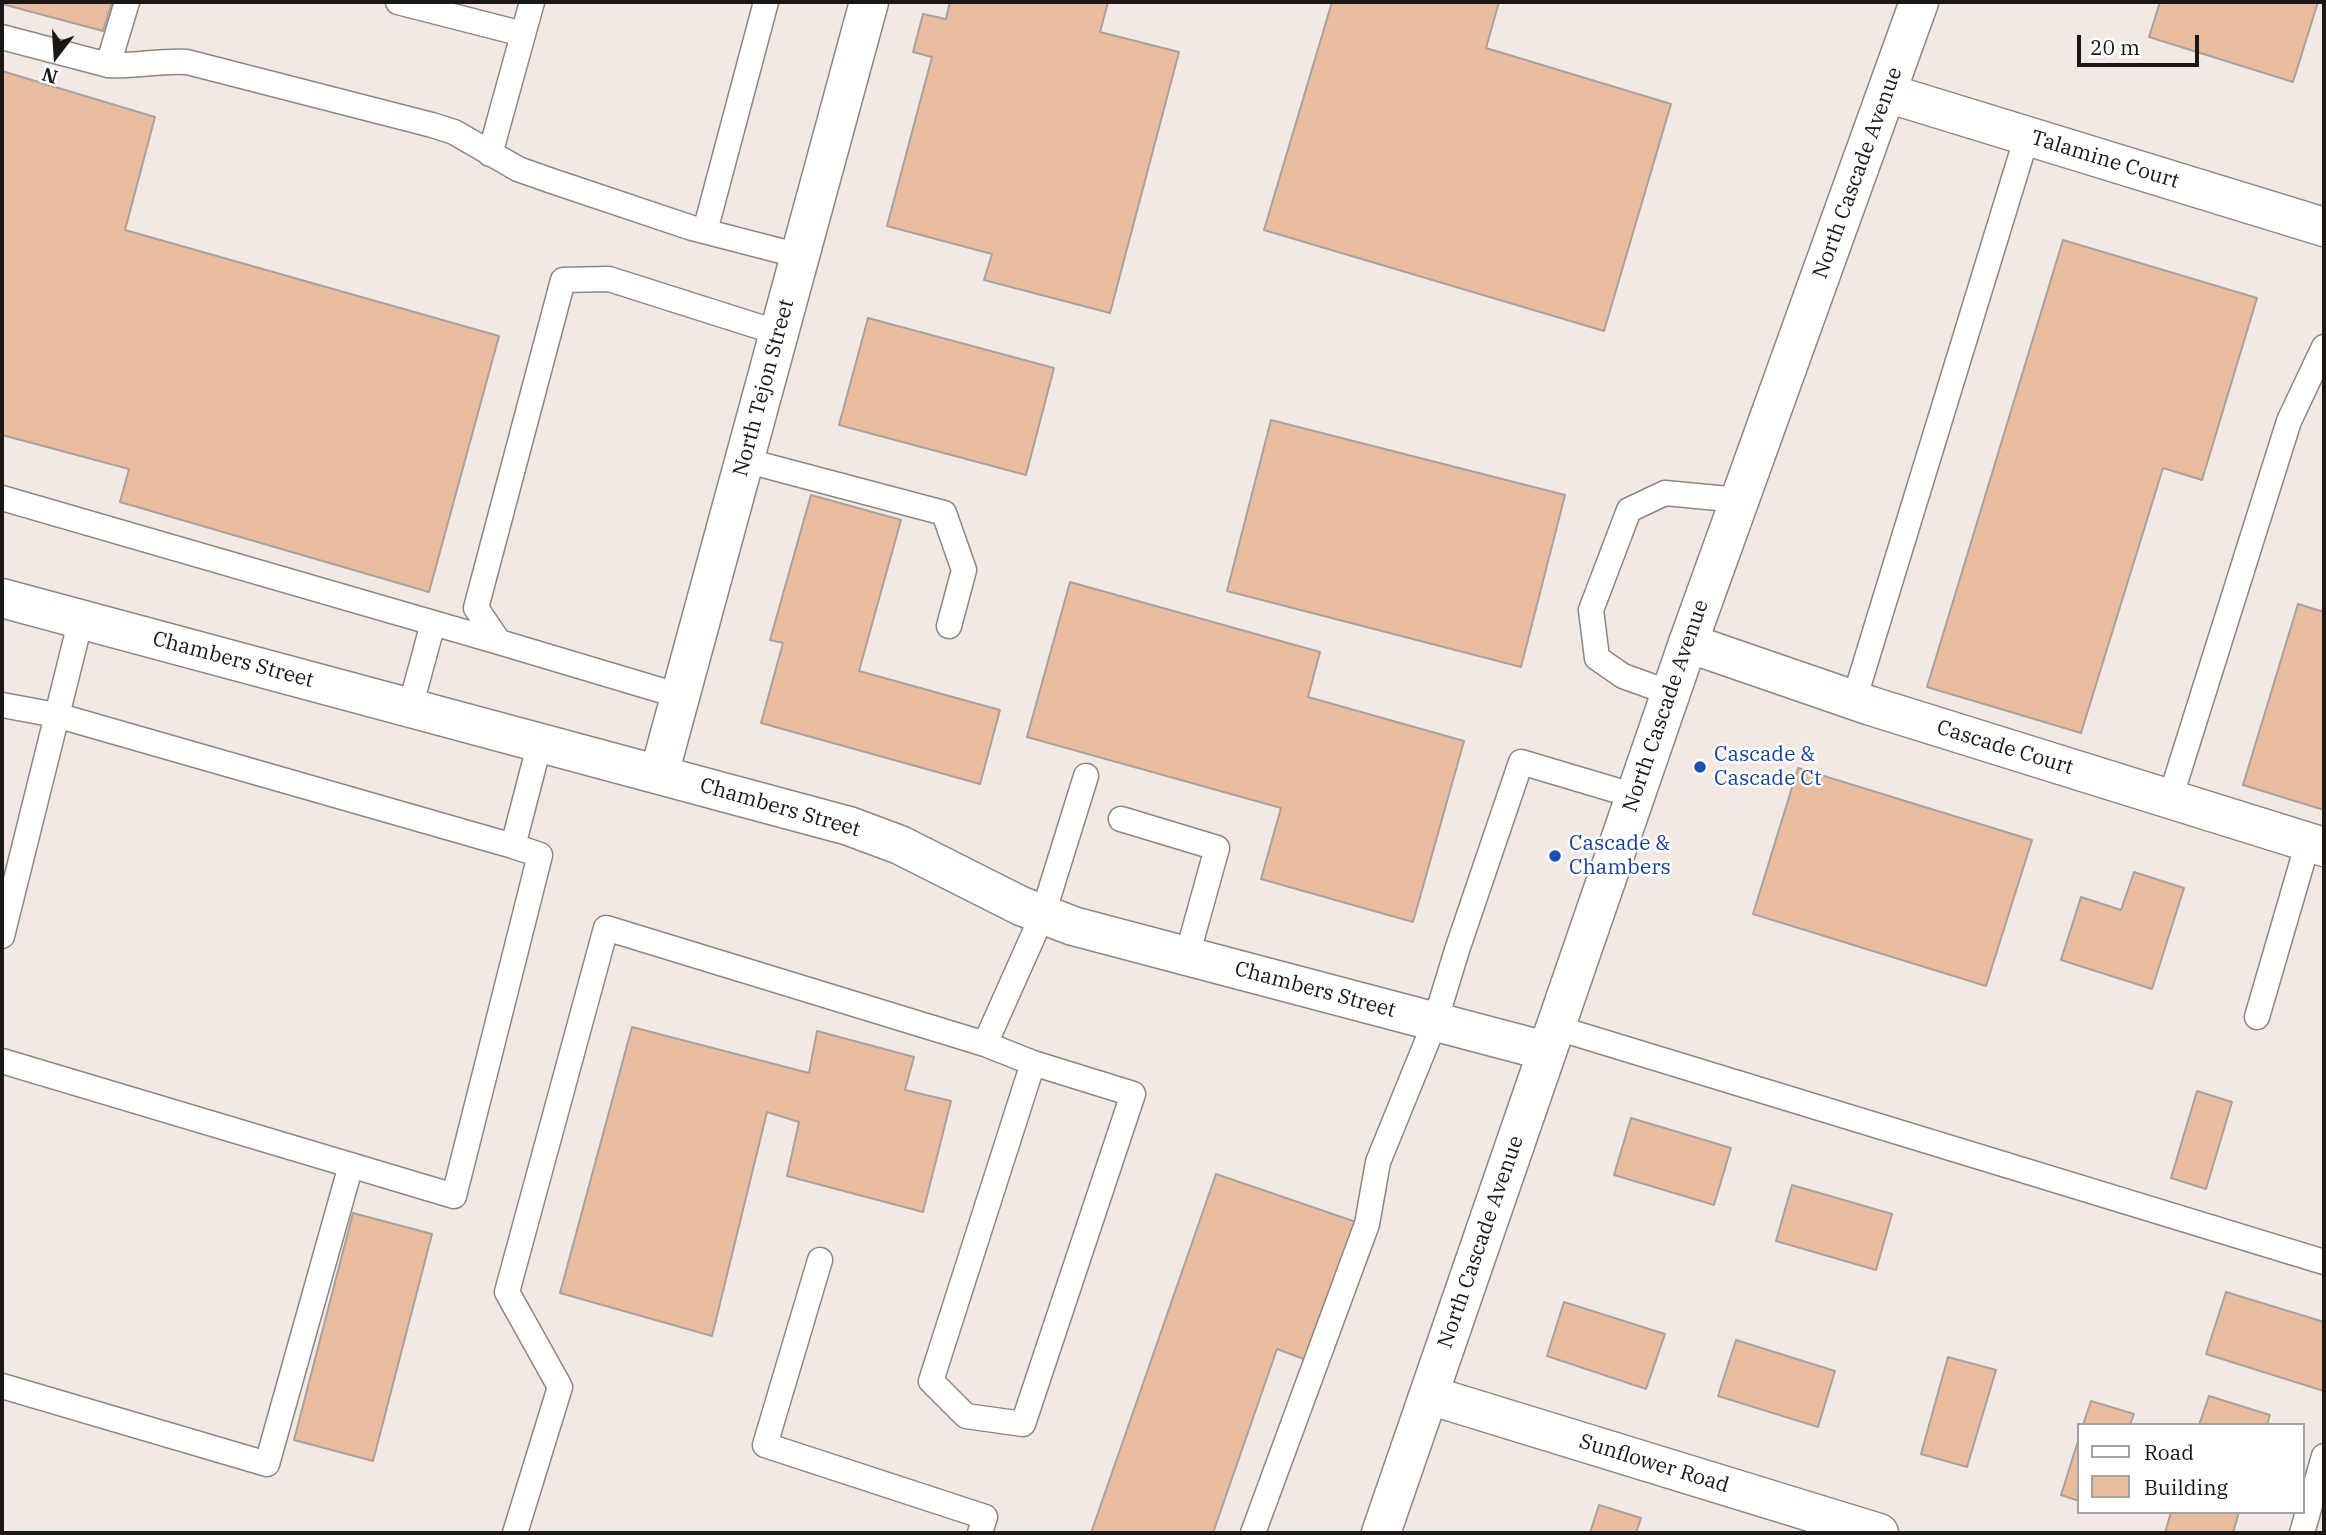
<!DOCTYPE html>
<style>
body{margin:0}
#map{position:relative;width:2326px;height:1535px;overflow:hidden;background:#f2e9e4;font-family:"IBM Plex Serif",serif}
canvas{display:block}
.frame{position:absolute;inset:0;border:4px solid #1a1715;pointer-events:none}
.legend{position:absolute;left:2077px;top:1423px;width:228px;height:91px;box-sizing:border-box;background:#fff;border:2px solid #a3a2a1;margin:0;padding:9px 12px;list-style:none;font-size:21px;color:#1a1715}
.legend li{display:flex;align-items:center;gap:14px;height:35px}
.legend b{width:35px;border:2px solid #a3a2a1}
.north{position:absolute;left:21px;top:21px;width:70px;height:70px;-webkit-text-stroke:5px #fff;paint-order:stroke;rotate:197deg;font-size:19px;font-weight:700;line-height:28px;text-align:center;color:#1a1715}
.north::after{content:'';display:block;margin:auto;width:24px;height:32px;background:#1a1715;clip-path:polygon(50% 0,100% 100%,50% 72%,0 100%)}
.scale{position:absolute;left:2077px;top:35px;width:122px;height:32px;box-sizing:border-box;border:4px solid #1a1715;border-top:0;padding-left:9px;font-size:21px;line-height:24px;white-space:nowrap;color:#1a1715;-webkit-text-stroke:5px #fff;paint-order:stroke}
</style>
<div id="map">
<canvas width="2326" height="1535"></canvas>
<div class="frame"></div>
<ul class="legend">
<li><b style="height:9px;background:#fff"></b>Road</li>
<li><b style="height:19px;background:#e9bca0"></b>Building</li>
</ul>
<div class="north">N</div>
<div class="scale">20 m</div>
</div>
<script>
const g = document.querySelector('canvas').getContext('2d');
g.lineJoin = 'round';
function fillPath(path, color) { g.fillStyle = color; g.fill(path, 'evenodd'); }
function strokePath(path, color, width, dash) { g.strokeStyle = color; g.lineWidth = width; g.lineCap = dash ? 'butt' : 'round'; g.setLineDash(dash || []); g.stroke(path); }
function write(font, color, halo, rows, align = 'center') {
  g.font = font + ' "IBM Plex Serif",serif'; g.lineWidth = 5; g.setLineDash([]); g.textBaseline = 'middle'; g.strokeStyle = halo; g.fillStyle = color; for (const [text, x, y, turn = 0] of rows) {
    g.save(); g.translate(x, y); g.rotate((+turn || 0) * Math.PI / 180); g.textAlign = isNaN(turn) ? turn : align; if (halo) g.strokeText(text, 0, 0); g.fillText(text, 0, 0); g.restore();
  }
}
const building = new Path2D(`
 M2,2H112L103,31L2,4Z
 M950,2H1108L1100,32L1179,52L1110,313L984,280L992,254L887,226L932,57L913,52L923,14L946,19Z
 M1332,2H1499L1486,48L1671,104L1604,331L1264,230Z
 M2160,2H2318L2293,82L2149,37Z
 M2,71L155,117L125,230L499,336L429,592L120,502L129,469L2,435Z
 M2063,240L2257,298L2202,480L2163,468L2081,733L1927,687Z
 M868,318L1054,368L1026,475L839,425Z
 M1271,420L1565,495L1521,667L1227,591Z
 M811,495L901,520L859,671L1000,710L980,784L761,723L783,643L770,640Z
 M1070,582L1320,652L1308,697L1464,741L1413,922L1261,879L1281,808L1027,737Z
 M2298,604L2324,612V810L2243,785Z
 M1798,768L2032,840L1986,986L1753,914Z
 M2134,872L2184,888L2152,989L2061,960L2081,897L2121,910Z
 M632,1027L809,1073L817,1031L914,1057L905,1090L951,1101L923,1212L787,1176L799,1122L767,1112L712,1336L560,1293Z
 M2197,1091L2232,1102L2206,1189L2171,1178Z
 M1631,1118L1731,1148L1714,1205L1614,1175Z
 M1216,1174L1356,1222L1309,1361L1277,1349L1213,1533H1091Z
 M1792,1185L1892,1214L1876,1270L1776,1241Z
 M353,1213L432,1234L373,1461L294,1440Z
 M2226,1292L2324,1322V1391L2206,1354Z
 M1564,1302L1665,1334L1646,1389L1547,1356Z
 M1736,1340L1835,1371L1818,1427L1718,1396Z
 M1948,1357L1996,1370L1967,1467L1921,1454Z
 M2209,1396L2270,1415L2267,1425H2199Z
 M2091,1401L2134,1414L2130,1425H2083Z
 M2079,1438V1501L2061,1495Z
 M1599,1505L1641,1518L1636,1533H1590Z
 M2171,1512H2239L2233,1533H2165Z`);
fillPath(building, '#e9bca0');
strokePath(building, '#a9a19c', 2);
const lane = new Path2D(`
 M398,2L523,34
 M2,37L108,65C134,67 160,60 187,62L432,125L454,132L518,169L549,180L692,228L800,256
 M108,65L127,2
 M490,154L532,2
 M705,231L766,2
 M744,460L944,513L964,570L949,626
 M2,498L499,642
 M1670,693L1623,676L1597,658L1591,610L1629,510L1665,493L1739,500
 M680,696L499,642L476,608L563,280L609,279L779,333
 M1854,700L2027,136
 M2,705L56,715L513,846
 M410,708L433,623
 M2170,799L2289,421L2324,347
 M1121,819L1217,848L1187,956
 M2,936L81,619
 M2257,1017L2308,842
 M1554,1027L2324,1262
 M985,1044L1033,1063L931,1381L966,1416L1023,1424L1133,1094L1033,1063
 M2,1061L454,1196L540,855L513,846L540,742
 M820,1260L765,1445L985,1517L980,1533
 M2,1386L267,1464L351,1165
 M515,1533L560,1387L507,1292L606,928L985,1044L1043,914L1086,776
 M1253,1533L1367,1224L1378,1162L1435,1022L1457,950L1521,762L1635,796
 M2302,1533L2324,1456`);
const street = new Path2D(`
 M1887,93L2324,227
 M2,598L849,826L900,845L1021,906L1073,926L1546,1051
 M1688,643L1871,706L2324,847
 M659,774L869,2
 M1429,1395L1879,1533`);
const secondary = new Path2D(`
 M1381,1533L1688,643L1919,2`);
strokePath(lane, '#8e8681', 27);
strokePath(street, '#8e8681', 41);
strokePath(secondary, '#8e8681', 41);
strokePath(lane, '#fff', 24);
strokePath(street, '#fff', 38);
strokePath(secondary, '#fff', 38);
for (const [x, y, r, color] of [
 [1700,767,7,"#1a4fb4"],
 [1555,856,7,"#1a4fb4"]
]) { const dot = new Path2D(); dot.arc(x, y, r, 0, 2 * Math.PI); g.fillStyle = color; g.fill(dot); strokePath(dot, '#fff', 2.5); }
write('21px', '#1a1715', '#fff', [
 ["Talamine Court",2105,160,17],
 ["North Cascade Avenue",1858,173,-70],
 ["North Tejon Street",764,388,-75],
 ["Chambers Street",233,660,15],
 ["North Cascade Avenue",1666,706,-71],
 ["Cascade Court",2005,748,17],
 ["Chambers Street",780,808,16],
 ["Chambers Street",1315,990,15],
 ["North Cascade Avenue",1481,1242,-71],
 ["Sunflower Road",1654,1464,17]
]);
write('21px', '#164399', '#fff', [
 ["Cascade &",1714,755],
 ["Cascade Ct",1714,779],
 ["Cascade &",1569,844],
 ["Chambers",1569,868]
], 'left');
</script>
